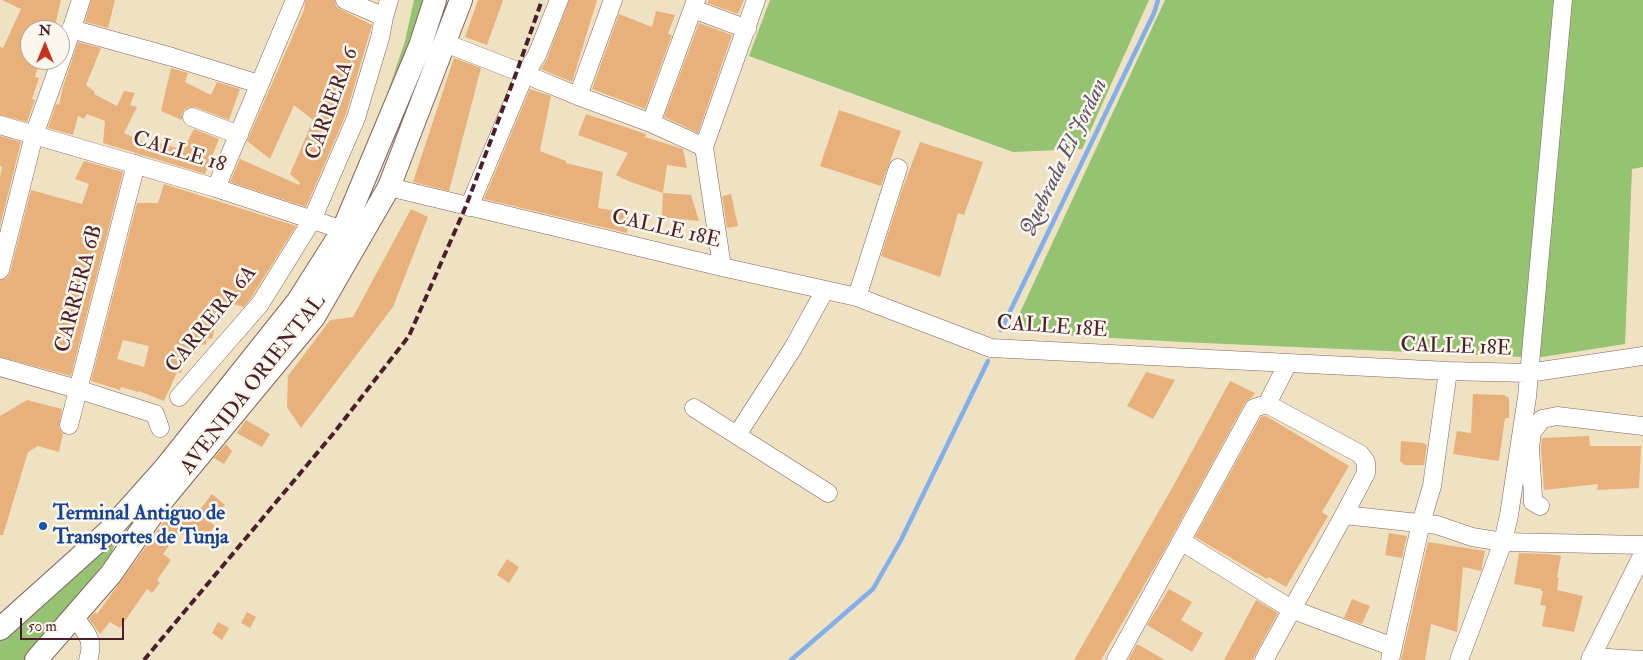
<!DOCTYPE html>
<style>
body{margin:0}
#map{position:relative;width:1643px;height:660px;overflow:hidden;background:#eee2c3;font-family:"IM FELL Double Pica",serif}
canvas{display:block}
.north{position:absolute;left:20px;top:20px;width:50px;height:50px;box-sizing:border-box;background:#fbf7ec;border:1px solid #b4a19f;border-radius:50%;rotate:0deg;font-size:14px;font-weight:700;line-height:20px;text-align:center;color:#4a1f2b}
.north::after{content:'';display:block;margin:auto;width:18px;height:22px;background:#c8321e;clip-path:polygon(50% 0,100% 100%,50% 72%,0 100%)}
.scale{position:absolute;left:20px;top:618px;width:104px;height:22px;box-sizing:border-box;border:2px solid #4a1f2b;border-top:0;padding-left:6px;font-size:15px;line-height:18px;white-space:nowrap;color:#4a1f2b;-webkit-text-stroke:4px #fbf7ec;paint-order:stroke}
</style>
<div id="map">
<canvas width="1643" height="660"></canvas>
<div class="north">N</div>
<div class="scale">50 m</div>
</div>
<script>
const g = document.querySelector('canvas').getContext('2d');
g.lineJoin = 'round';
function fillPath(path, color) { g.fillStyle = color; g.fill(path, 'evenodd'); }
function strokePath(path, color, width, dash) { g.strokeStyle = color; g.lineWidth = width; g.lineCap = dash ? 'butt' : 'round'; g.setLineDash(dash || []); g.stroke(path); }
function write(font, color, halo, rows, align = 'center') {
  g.font = font + ' "IM FELL Double Pica",serif'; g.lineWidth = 5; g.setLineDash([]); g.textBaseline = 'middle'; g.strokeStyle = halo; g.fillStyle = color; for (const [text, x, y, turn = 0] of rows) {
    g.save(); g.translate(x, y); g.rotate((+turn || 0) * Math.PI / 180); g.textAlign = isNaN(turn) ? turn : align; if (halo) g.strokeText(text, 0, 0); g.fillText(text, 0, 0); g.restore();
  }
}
fillPath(new Path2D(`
 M414,0H430L367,154L405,41Z
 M770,0H1149L1082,149L1013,152L749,56Z
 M1165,0H1643V167L1632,169L1625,344L1542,357H1525L1181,342L1011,332Z
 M117,539L110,556L24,660H0V637Z`), '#95c372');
strokePath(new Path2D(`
 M1001,330L1154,13L1158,0
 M791,660L873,589L901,540L988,361`), '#80afeb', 4.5);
fillPath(new Path2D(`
 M2,0H61L54,30H30V60H40L35,77L39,78L32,99L35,100L27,122L0,115V47L3,48L21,9Z
 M91,0H115L108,28L85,22Z
 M305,0H335L336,6L340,9L372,25L346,114L306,207L230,182L240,159L299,185L300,183L290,174L313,120L294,105L270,159L247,141L304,10Z
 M478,0H503L487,45L465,37Z
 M569,0H597L572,82L541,69L547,59Z
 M709,0H744L738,14L707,3Z
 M656,11L675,15L668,34L672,35L645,109L592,89L619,14L652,27Z
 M699,23L732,35L698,133L664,117Z
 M78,42L101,48L86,85L95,92L94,94L117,106L124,91L135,93L130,105L137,107L124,133L158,149L160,143L183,150L194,129L219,139L205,174L103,143L105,121L87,114L84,119L78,116L73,135L48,128L56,104L59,105L63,87Z
 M454,58L481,68L449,191L413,182Z
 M171,68L188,73L185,82L211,95L217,82L240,89L229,120L195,107H190L185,109L182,114V120L161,111Z
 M530,89L551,96L540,151L566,161V163L603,172L598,208L629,213L627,233L484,199Z
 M839,110L901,131L881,186L820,166Z
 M586,114L646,134L645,137L683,149L687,168L667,165L663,193L628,181L616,175L628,153L578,135Z
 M0,136L21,142L0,226V177L2,167L0,166Z
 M920,142L983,162L964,215L958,213L940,277L881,256L902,190Z
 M84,161L123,172L71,376L0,357V280L7,278L10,273L31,190L82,204L89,184L75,179Z
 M164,184L296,226L251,298L244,307L222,301L212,339L207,338L206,345L198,344L195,354L186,352L181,373L177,372L164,401L139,391L138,392L121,387L120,390L91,381L137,203H158ZM123,340L149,346L144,367L117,359Z
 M663,193L691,195L699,221L662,217Z
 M731,194L738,226L727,228L722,196Z
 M411,209L428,217L393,307L301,428L287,407L288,376L330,320L353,317Z
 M1146,372L1175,380L1153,419L1127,406Z
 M1230,381L1255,393L1252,397L1245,403L1164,551L1101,660H1074L1176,481Z
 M1473,394L1504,395L1509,398V418H1505L1499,461L1453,454L1457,431L1471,433Z
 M27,400L62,409L59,427L63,434L59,452L38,446L28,452L3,535H0V416Z
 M1266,416L1349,466L1322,512L1328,516L1286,587L1269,577L1267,579L1195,537L1261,417Z
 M246,420L270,434L262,447L237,433Z
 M1589,436L1590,446H1641L1639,488L1597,490L1598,484L1544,490L1541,448L1542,438Z
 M1401,441L1423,443L1427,445L1424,465H1404L1400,461Z
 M226,444L232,451L224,464L214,458Z
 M212,494L225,505L211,523L215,526L204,540L200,544L184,533L183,535L179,532L163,554L171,560L157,580L160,583L152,593L147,589L120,628L110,622L100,634L89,619L95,612L97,614L168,516L171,518L180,506L196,515Z
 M1389,533L1407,536L1402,558L1385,555Z
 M1428,542L1485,551L1481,571L1463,567L1457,632L1431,624L1425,660H1401Z
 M1519,553L1548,554L1561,556L1557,577L1559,578L1557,590L1583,596L1574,632L1542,626L1546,606L1540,605L1543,591H1541V589L1514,584Z
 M507,559L519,567L509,583L497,575Z
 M1169,589L1192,602L1181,620L1203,633L1192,652L1147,625Z
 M1352,599L1370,606L1362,624L1344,618Z
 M1256,600L1278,613L1254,657L1253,660H1224Z
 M247,612L256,617L250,628L241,623Z
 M218,622L229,628L222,640L212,633Z
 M1137,644L1165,660H1128Z`), '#e8b17c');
const minor = new Path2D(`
 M345,0L384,17
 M693,9L747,29
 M71,29L172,57L259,84
 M445,43L517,71L578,96L651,123L704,147
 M578,96L613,0
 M192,117L239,135
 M651,123L696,0
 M0,125L216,188L343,230
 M389,187L722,267L857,297L991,348L1448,371L1528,373L1643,356
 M216,188L295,0
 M469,207L525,74L537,55L559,0
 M722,267L704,147L756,0
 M0,270L34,135L65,49L81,0
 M857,297L898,168
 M0,367L77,389L155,414L160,428
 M179,397L260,304L312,220L356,118L380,38L384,17L389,0
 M694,408L828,493
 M69,425L136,164
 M737,435L793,348L825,290
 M1540,506L1533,502V497L1530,448L1532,432L1542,419L1557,416L1643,426
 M1344,515L1437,525L1472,537L1503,542L1643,545
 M1181,541L1291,609L1393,647
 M74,617C86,632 95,640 88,660
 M1591,657L1643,660
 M1116,660L1254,408L1267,404L1288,363
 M1264,660L1344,515L1366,473V462L1360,454L1267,404
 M1390,660L1421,523L1432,486L1448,371
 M1459,660L1503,542L1509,515L1527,397L1563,0
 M1590,660L1643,554`);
const major = new Path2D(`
 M0,629L108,532L165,468L298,301L343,230L420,46L435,0
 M36,660L111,574L161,502L314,317L389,187L461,0`);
strokePath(minor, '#836360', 19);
strokePath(major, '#836360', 24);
strokePath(minor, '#fff', 18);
strokePath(major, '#fff', 22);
strokePath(new Path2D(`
 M144,660L333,434L409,336L466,206L517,71L542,0`), '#4a1f2b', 4, [8, 4]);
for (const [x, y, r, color] of [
 [43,526,5,"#1a4fb4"]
]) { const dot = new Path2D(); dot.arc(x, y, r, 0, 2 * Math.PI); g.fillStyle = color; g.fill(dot); strokePath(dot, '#fbf7ec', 2); }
write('21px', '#4a1f2b', '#fbf7ec', [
 ["CARRERA 6",333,104,-70],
 ["CALLE 18",179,153,17],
 ["CALLE 18E",666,230,13],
 ["CARRERA 6B",80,289,-75],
 ["CARRERA 6A",212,320,-51],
 ["CALLE 18E",1052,328,4],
 ["CALLE 18E",1456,348,2],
 ["AVENIDA ORIENTAL",254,385,-52]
]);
write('bold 21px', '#164399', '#fbf7ec', [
 ["Terminal Antiguo de",53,514],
 ["Transportes de Tunja",53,538]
], 'left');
write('italic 22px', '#5d516e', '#fbf7ec', [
 ["Quebrada El Jordan",1065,158,-64]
]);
</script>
